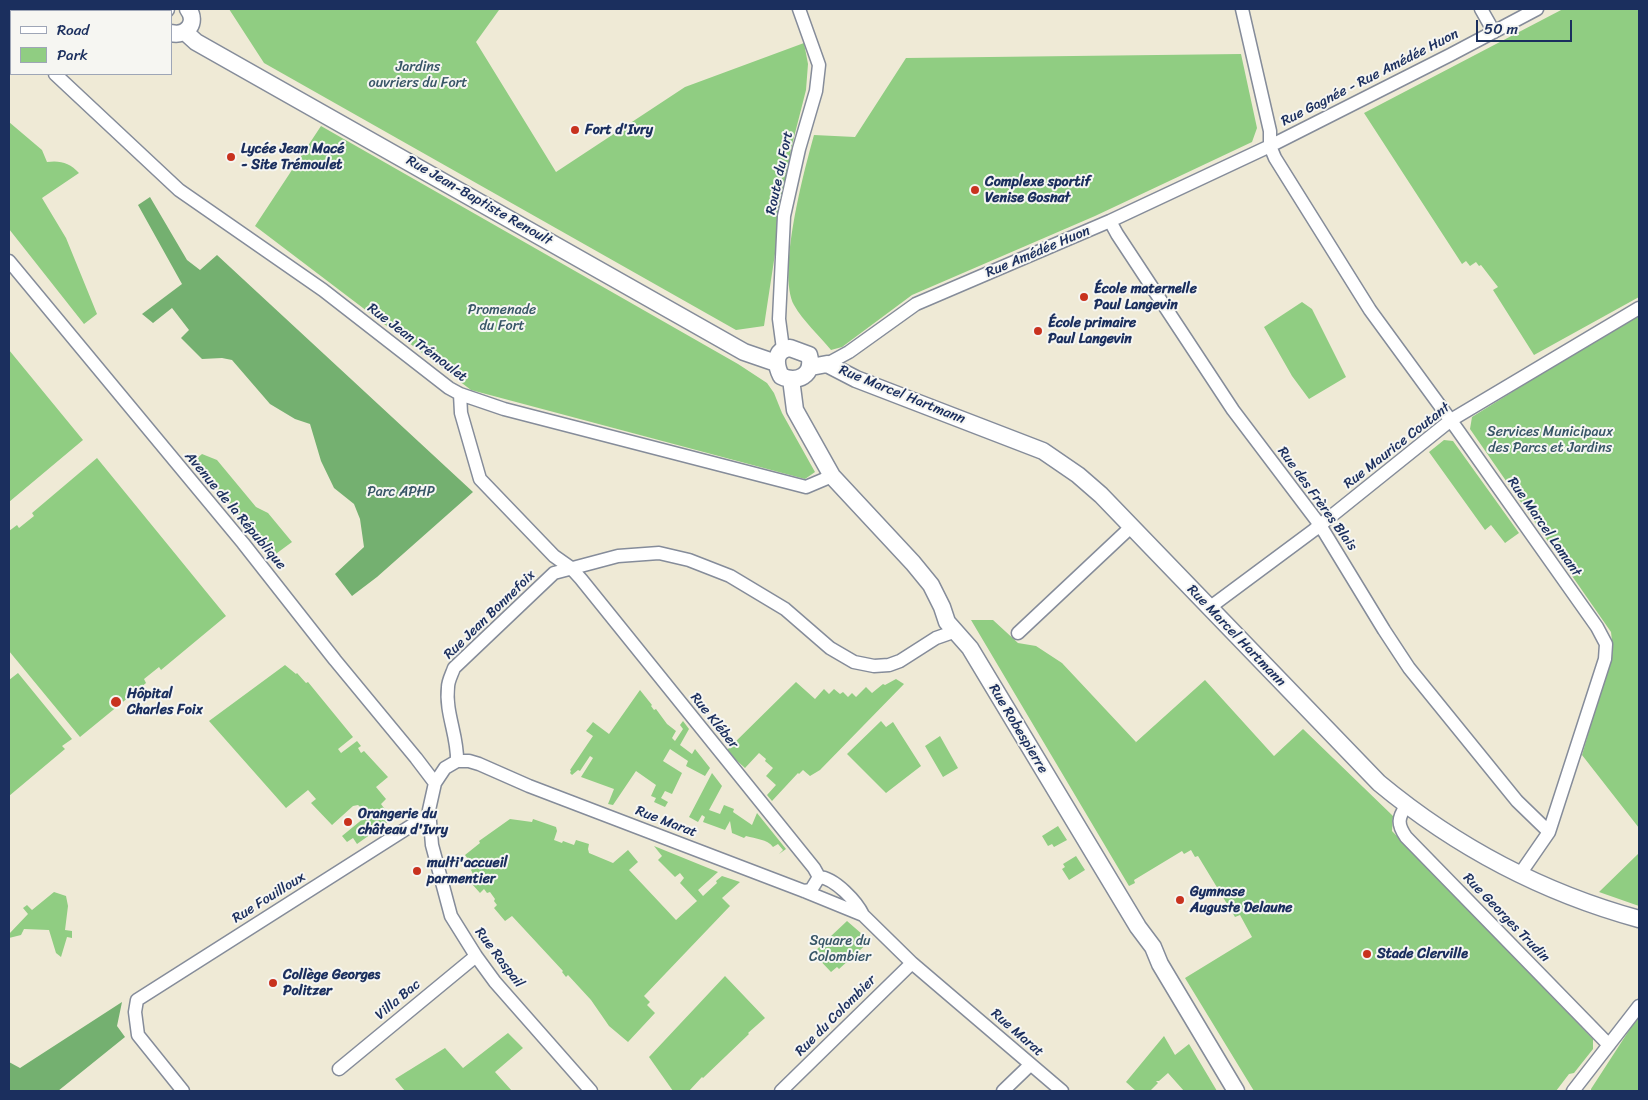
<!DOCTYPE html>
<meta charset="utf-8">
<style>
body{margin:0}
#map{position:relative;width:1648px;height:1100px;overflow:hidden;background:#efead6;font-family:Sriracha,sans-serif}
canvas{display:block}
.frame{position:absolute;inset:0;border:10px solid #1b2f5e;pointer-events:none}
.legend{position:absolute;left:10px;top:10px;width:162px;height:65px;box-sizing:border-box;background:#f6f6f2;border:1px solid #9ea6b7;margin:0;padding:6px 9px;list-style:none;font-size:15px;color:#1b2f5e}
.legend li{display:flex;align-items:center;gap:10px;height:25px}
.legend b{width:25px;border:1px solid #9ea6b7}
.scale{position:absolute;left:1476px;top:20px;width:96px;height:22px;box-sizing:border-box;border:2px solid #1b2f5e;border-top:0;padding-left:6px;font-size:15px;line-height:18px;white-space:nowrap;color:#1b2f5e;-webkit-text-stroke:4px #f6f6f2;paint-order:stroke}
</style>
<div id="map">
<canvas width="1648" height="1100"></canvas>
<div class="frame"></div>
<ul class="legend">
<li><b style="height:6px;background:#fff"></b>Road</li>
<li><b style="height:14px;background:#90cd82"></b>Park</li>
</ul>
<div class="scale">50 m</div>
</div>
<script>
const g = document.querySelector('canvas').getContext('2d');
g.lineJoin = 'round';
function fillPath(path, color) { g.fillStyle = color; g.fill(path, 'evenodd'); }
function strokePath(path, color, width, dash) { g.strokeStyle = color; g.lineWidth = width; g.lineCap = dash ? 'butt' : 'round'; g.setLineDash(dash || []); g.stroke(path); }
function write(font, color, halo, rows, align = 'center') {
  g.font = font + ' Sriracha,sans-serif'; g.lineWidth = 4; g.setLineDash([]); g.textBaseline = 'middle'; g.strokeStyle = halo; g.fillStyle = color; for (const [text, x, y, turn = 0] of rows) {
    g.save(); g.translate(x, y); g.rotate((+turn || 0) * Math.PI / 180); g.textAlign = isNaN(turn) ? turn : align; if (halo) g.strokeText(text, 0, 0); g.fillText(text, 0, 0); g.restore();
  }
}
fillPath(new Path2D(`
 M229,9H498L499,10L476,42L556,172L685,87L804,43L808,64L806,90L791,149L764,326L736,330L264,63Z
 M1563,9H1639V297L1534,355L1493,290L1498,287L1481,265L1479,266L1476,262L1470,266L1466,261L1462,264L1364,113Z
 M1241,54L1257,128L1252,142L1095,216L912,295L842,347L831,350C819,335 803,321 794,305C777,272 804,171 814,135L855,137L906,58Z
 M9,122L42,150L47,162C60,160 70,163 79,173L42,198L66,238L97,314L84,324L9,229Z
 M321,126L738,364L767,383L774,393L782,413L815,472L805,479L471,390L255,226Z
 M1302,302L1312,309L1346,377L1309,399L1292,376L1264,327Z
 M1639,313V828L1582,755L1613,650L1611,632L1470,429L1472,417Z
 M9,350L83,440L9,502Z
 M1444,440L1453,441L1519,533L1505,543L1491,525L1485,530L1429,452Z
 M202,454L217,460L256,507L268,513L292,542L273,556L194,461Z
 M97,458L226,616L161,670L159,667L144,679L146,683L80,737L9,651V531L17,525L19,528L34,516L32,513Z
 M971,620H993L1018,643L1036,646L1062,663L1136,742L1135,743L1205,680L1274,756L1303,729L1393,816L1392,831L1593,1039V1049L1574,1073L1569,1074L1556,1091H1254L1185,978L1252,937L1240,915L1235,917L1198,856L1195,857L1191,850L1184,854L1182,851L1134,880L1135,883L1129,886Z
 M285,665L296,674L297,673L306,683L308,682L353,737L338,749L341,753L357,741L361,746L358,748L361,753L364,751L388,777L376,787L386,799L381,804L392,819L357,844L353,838L347,842L342,836L364,818C365,812 363,809 358,805L353,806L332,825L311,803L316,799L308,790L286,808L209,721Z
 M18,673L72,739L62,746L65,749L9,796V680Z
 M896,679L904,684L820,770L810,776L803,770L799,774L798,773L772,801L767,795L776,785L766,776L773,768L765,761L766,759L759,753L745,768L726,751L796,682L815,699L824,689L829,694L834,689L840,694L843,692L848,697L852,693L856,697L866,687L872,693L883,684L885,685Z
 M640,690L652,705L651,706L654,710L656,709L667,724L676,731L672,738L675,741L683,729L680,725L683,721L689,729L680,745L692,754L695,749L710,768L705,776L686,766L688,761L670,749L663,761L682,773L672,794L665,791L661,798L668,802L665,807L654,802L656,798L651,796L656,785L636,771L613,805L608,804L614,789L581,777L593,758L590,756L580,771L578,770L572,775L570,773L571,771L570,770L593,736L586,731L593,722L609,734Z
 M881,721L886,727L893,722L921,766L886,793L847,754Z
 M940,736L958,768L943,777L925,746Z
 M712,773L722,786L709,810L720,814L724,805L734,809L733,812L752,825L757,813L786,849L779,854L783,850L778,844L773,847C767,839 756,839 746,836L744,838L732,833L730,821L725,830L703,822L705,817L702,815L698,822L689,817Z
 M510,819L532,822L533,819L556,827L557,831L554,840L562,843L563,841L574,845L576,840L589,844L588,849L589,853L613,863L628,850L638,862L629,870L676,920L697,901L680,883L684,878L680,873L675,877L658,860L662,856L654,846L718,872L698,890L703,896L717,883L716,881L722,876L740,882L722,898L730,906L644,996L650,1002L647,1005L655,1013L628,1042L609,1026L591,1000L568,975L566,977L562,972L563,971L512,916L505,921L494,908L497,905L494,901L495,899L490,892L487,893L484,889L480,893L472,884L476,880L471,870L474,867L465,855L480,843L479,841Z
 M1058,826L1067,840L1054,847L1052,844L1048,846L1042,836Z
 M1639,853V906L1599,892Z
 M1076,856L1085,870L1069,880L1062,869L1065,867L1063,864Z
 M54,892L66,896L68,906L65,930L72,931V938L67,937L61,957L56,953L49,930L24,929L21,935L9,938V934L28,914L23,908L27,905L32,910Z
 M847,921L870,941L839,969L837,967L831,972L813,953Z
 M725,976L765,1018L748,1033L749,1034L703,1078L702,1077L689,1091H673L649,1057Z
 M1639,1015V1091H1591V1089Z
 M508,1033L523,1048L495,1072L512,1091H405L395,1079L445,1048L463,1068Z
 M1164,1036L1175,1055L1189,1044L1217,1091H1184L1168,1073L1159,1081H1156L1158,1083L1150,1091H1136L1126,1082Z`), '#90cd82');
fillPath(new Path2D(`
 M150,197L187,260L200,270L217,255L473,492L377,577L352,596L335,574L364,547L360,519L354,504L334,488L321,461L310,424L295,419L270,404L232,360L222,358L202,359L181,338L189,330L172,308L153,323L142,314L182,284L138,205Z
 M122,1002L117,1026L125,1037L58,1091H9V1062L20,1068Z`), '#74b070');
const minor = new Path2D(`
 M1242,9L1270,131V146L1275,158L1370,310L1457,429L1597,627L1606,644L1605,659L1549,832L1520,874
 M1481,9L1494,32
 M9,34L11,36
 M55,74L179,190L323,290L449,388L460,394L504,409L806,487L832,476
 M1110,221L1117,234L1233,410L1320,525L1384,630L1409,668L1517,801L1549,832
 M9,261L243,543L335,660L416,758L435,783
 M783,349L779,319L784,216L799,149L816,91L819,65L799,9
 M827,364L849,352L916,304L1110,221L1270,146L1450,55L1537,9
 M460,394L461,413L480,479L554,556L571,568L581,579L814,868L819,877L811,890L804,891
 M1209,608L1314,530L1451,420L1639,308
 M1018,633L1132,526
 M457,761C458,736 445,713 448,687C448,681 452,674 454,668L554,573L618,556L659,553L689,560L730,576L785,609L830,648L854,662L874,666L889,665L900,661L936,638L956,631
 M1406,806C1398,818 1397,824 1406,837L1609,1045
 M819,877C835,878 857,902 863,915
 M339,1069L476,956
 M183,1091L138,1035L135,1012L137,1000L417,822L429,819
 M591,1091L495,982L476,956L451,916L432,845L429,810L435,783L445,768L457,761H469L479,764L529,786L804,891L863,915L912,963L1062,1091
 M781,1091L912,963
 M1003,1091L1030,1065
 M1573,1091L1639,1006`);
const major = new Path2D(`
 M138,9L145,11
 M164,11L166,9
 M185,32L196,42L744,352L776,363
 M171,33C187,37 198,22 188,9
 M790,348L809,355C815,375 797,384 781,376C775,364 774,350 790,348Z
 M811,367L827,364L856,379L1043,451L1078,475L1101,495L1379,783C1455,846 1544,893 1639,919
 M791,379L795,410L832,476L913,563L931,585L942,607L947,622L970,648L1138,927L1153,947L1160,964L1236,1091`);
strokePath(minor, '#858c9a', 15);
strokePath(major, '#858c9a', 19);
strokePath(minor, '#fff', 12);
strokePath(major, '#fff', 16);
for (const [x, y, r, color] of [
 [575,130,5,"#c8321e"],
 [231,157,5,"#c8321e"],
 [975,190,5,"#c8321e"],
 [1084,297,5,"#c8321e"],
 [1038,331,5,"#c8321e"],
 [116,702,6,"#c8321e"],
 [348,822,5,"#c8321e"],
 [417,871,5,"#c8321e"],
 [1180,900,5,"#c8321e"],
 [1367,954,5,"#c8321e"],
 [273,983,5,"#c8321e"]
]) { const dot = new Path2D(); dot.arc(x, y, r, 0, 2 * Math.PI); g.fillStyle = color; g.fill(dot); strokePath(dot, '#f6f6f2', 2); }
write('14px', '#385667', '#f6f6f2', [
 ["Jardins",418,67],
 ["ouvriers du Fort",418,83],
 ["Promenade",502,310],
 ["du Fort",502,326],
 ["Services Municipaux",1550,432],
 ["des Parcs et Jardins",1550,448],
 ["Parc APHP",401,492],
 ["Square du",840,941],
 ["Colombier",840,957]
]);
write('14px', '#1b2f5e', '#f6f6f2', [
 ["Rue Gagnée - Rue Amédée Huon",1370,78,-27],
 ["Route du Fort",780,173,-78],
 ["Rue Jean-Baptiste Renoult",479,201,30],
 ["Rue Amédée Huon",1038,252,-23],
 ["Rue Jean Trémoulet",417,343,37],
 ["Rue Marcel Hartmann",902,395,22],
 ["Rue Maurice Coutant",1397,446,-38],
 ["Rue des Frères Blais",1317,499,54],
 ["Avenue de la République",235,511,50],
 ["Rue Marcel Lamant",1544,527,55],
 ["Rue Jean Bonnefoix",490,615,-44],
 ["Rue Marcel Hartmann",1236,636,46],
 ["Rue Kléber",714,721,51],
 ["Rue Robespierre",1018,729,59],
 ["Rue Marat",666,822,21],
 ["Rue Fouilloux",269,898,-32],
 ["Rue Georges Trudin",1506,918,46],
 ["Rue Raspail",499,958,53],
 ["Villa Bac",398,1000,-40],
 ["Rue du Colombier",836,1016,-45],
 ["Rue Marat",1017,1033,41]
]);
write('bold 14px', '#1b2f5e', '#f6f6f2', [
 ["Fort d'Ivry",585,130],
 ["Lycée Jean Macé",241,149],
 ["- Site Trémoulet",241,165],
 ["Complexe sportif",985,182],
 ["Venise Gosnat",985,198],
 ["École maternelle",1094,289],
 ["Paul Langevin",1094,305],
 ["École primaire",1048,323],
 ["Paul Langevin",1048,339],
 ["Hôpital",127,694],
 ["Charles Foix",127,710],
 ["Orangerie du",358,814],
 ["château d'Ivry",358,830],
 ["multi'accueil",427,863],
 ["parmentier",427,879],
 ["Gymnase",1190,892],
 ["Auguste Delaune",1190,908],
 ["Stade Clerville",1377,954],
 ["Collège Georges",283,975],
 ["Politzer",283,991]
], 'left');
</script>
